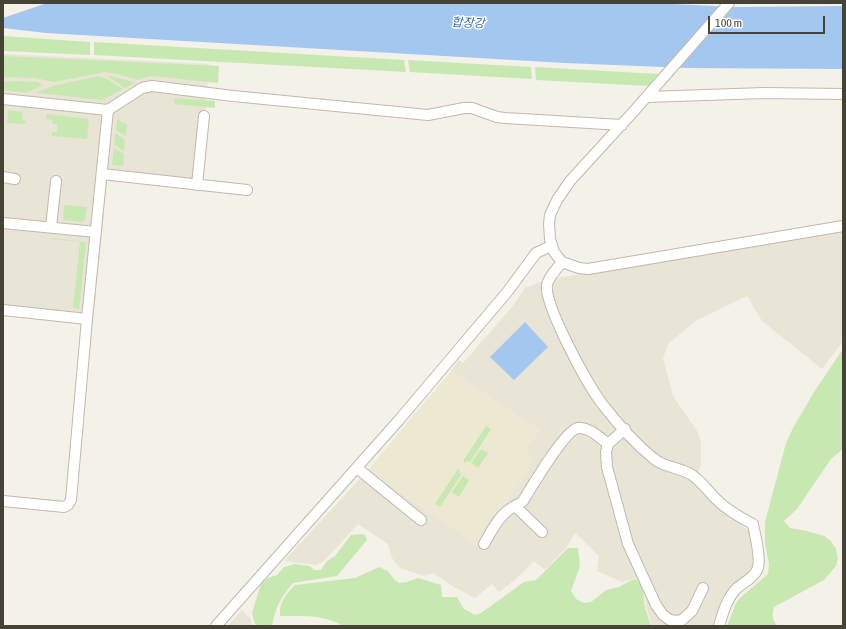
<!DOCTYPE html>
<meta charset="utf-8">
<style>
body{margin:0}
#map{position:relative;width:846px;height:629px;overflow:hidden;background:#f4f1e8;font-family:"Asap Condensed",sans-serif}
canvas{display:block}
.frame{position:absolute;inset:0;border:4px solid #474236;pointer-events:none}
.scale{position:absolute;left:708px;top:16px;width:117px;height:18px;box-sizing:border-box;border:2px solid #474236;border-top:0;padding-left:5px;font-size:12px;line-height:14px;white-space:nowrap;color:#474236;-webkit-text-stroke:3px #fff;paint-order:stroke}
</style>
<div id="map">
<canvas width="846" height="629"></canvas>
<div class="frame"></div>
<div class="scale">100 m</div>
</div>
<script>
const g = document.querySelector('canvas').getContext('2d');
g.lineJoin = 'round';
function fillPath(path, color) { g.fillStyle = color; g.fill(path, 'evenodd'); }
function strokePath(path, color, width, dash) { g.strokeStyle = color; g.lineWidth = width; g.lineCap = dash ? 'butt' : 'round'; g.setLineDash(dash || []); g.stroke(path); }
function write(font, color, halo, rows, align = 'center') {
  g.font = font + ' "Asap Condensed","Noto Sans KR",sans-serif'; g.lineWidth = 3; g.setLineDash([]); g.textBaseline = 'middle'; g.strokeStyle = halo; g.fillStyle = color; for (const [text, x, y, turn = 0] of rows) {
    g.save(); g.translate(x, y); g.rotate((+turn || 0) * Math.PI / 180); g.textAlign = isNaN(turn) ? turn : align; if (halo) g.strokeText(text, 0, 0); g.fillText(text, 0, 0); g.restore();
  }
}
fillPath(new Path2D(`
 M3,54L209,64L201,179L108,171L93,323L3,315Z
 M843,231V341L822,369L762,321L747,296L697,320L668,344L663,358L673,396L697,431L701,443V464L696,480L730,516L751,533L757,566L714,626H652L646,606L645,589L641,582L637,578L622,582L597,571L599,556L575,533L566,548L545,570L534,561L516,579L499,592L492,584L475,598L454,587L433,573L424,576L400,568L392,558L388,544L358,524L324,561L316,565L284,561L368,470L479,546L526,449L539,430L451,371L459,360L463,363L512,307L525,288L545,280Z
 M242,610L251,619V623L254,626H228Z`), '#e8e4d6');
fillPath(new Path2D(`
 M451,371L539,430L526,449L535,461L479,546L368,470Z`), '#ede8d2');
fillPath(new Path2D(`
 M3,36L90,42V55L3,51Z
 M94,42L404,60L406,72L94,55Z
 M3,56L219,66L218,83L153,76L147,77L138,80L117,74L105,72L54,82L35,78L3,77Z
 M408,60L531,67L532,79L410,72Z
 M535,67L658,74L649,86L536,80Z
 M106,75L135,82L125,88Z
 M99,76L107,79L123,89L102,100L38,93L37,92L56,85Z
 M16,81L38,82L43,85L26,93L3,90V82Z
 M174,98L215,101V108L174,104Z
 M8,110L23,112L22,120L26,121L25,124L7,123Z
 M46,114L89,119L87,139L52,136V132H57L58,124H53L52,120L46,119Z
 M117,119L127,125L126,136L116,130Z
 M115,133L125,140L124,151L114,144Z
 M114,148L124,154L123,166L112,165Z
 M64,205L87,207L85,220L82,222L64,220L63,217Z
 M52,238L86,242L79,309L73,308L80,242L52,239Z
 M843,349V449L831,459L797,509L784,521L790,528L807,531L824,536L831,541L836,549L838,558L836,566L824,580L774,607C772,614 772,621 778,626H727L736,603L741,597L768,574L769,564L765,544V522L786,443L793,428L814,392Z
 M486,426L491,429L470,462L467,461L465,463L463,461Z
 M481,449L488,453L478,468L471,463Z
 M458,469L460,471L459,473L461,475L440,507L435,504Z
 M463,476L469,480L459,497L452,492Z
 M361,534L365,535L367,540L337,576L293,583C280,599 276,606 272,626H259L255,624L252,613L261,584L268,578L277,575L284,567L295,564L310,566L314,570H321L327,561L335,556L351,535Z
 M568,548H578L580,566L571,591L576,599L584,603L591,602L606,590L619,587L630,581L636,579C645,587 643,596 645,607C647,613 649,620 651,626H343C324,614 302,616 280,616C279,602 286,594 295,585L355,578L379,567L388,571L394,579L399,583L407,582L418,578L441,585L442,597H457L464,609L475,615L481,613L524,582L536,580Z`), '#c8e8b1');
fillPath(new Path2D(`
 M3,3H650L737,7L843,6V69L688,68L565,63L46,33L3,28Z
 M525,322L548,347L514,380L490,357Z`), '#a4c7f0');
fillPath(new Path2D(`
 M3,3H47L3,18Z`), '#f4f1e8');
const minor = new Path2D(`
 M729,3L634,111L570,181L557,200L550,215L549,224L550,239L554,252L562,262L579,268L588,269L843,226
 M647,97L764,93L843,94
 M3,99L108,110L142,88L152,86L233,96L428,115L464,108H472L497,117L505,118L622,125
 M102,174L247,190
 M3,177L15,179
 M197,185L204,116
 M3,223L96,232
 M51,227L56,181
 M562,262C557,269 548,277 547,285C544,305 589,388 603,405C617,423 636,444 653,458C664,468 680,467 692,475C701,481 708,491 716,499C727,510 739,517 753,524C755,536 762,560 757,570C753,579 742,583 736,589C726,600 723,613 719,626
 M3,310L87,319
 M625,429L608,444L606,452L607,467L628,544L656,605L663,615L670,620L677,621L682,620L692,611L703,588
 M357,468L421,520
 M3,501L64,507L68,505L71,500L87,319L108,110
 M515,506L542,532
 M484,544C491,532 498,517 510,509C514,505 519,505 523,501C531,488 565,430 578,428C589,427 599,437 608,444
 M216,626L399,420L508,291L536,253L551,246`);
strokePath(minor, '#bfbaaa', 12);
strokePath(minor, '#fff', 10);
write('italic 12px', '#306bb3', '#fff', [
 ["합장강",468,23,3]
]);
</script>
